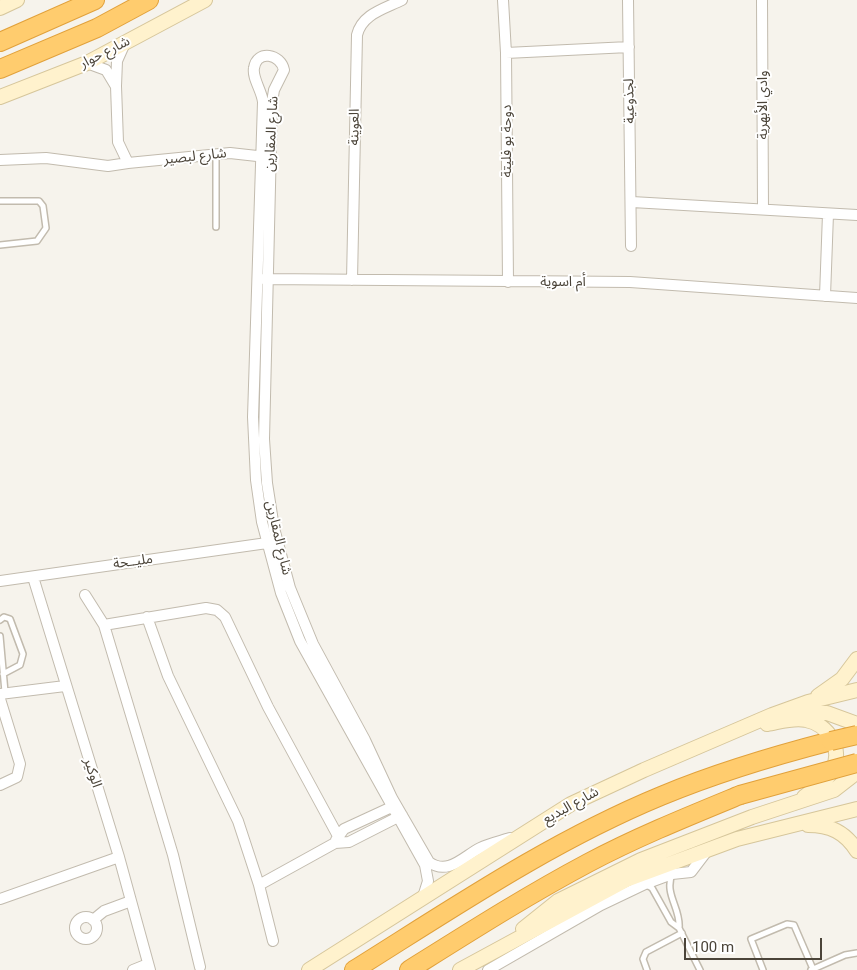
<!DOCTYPE html>
<meta charset="utf-8">
<style>
body{margin:0}
#map{position:relative;width:857px;height:970px;overflow:hidden;background:#f6f3ec;font-family:Roboto,sans-serif}
canvas{display:block}
.scale{position:absolute;left:684px;top:938px;width:138px;height:22px;box-sizing:border-box;border:2px solid #4b4439;border-top:0;padding-left:6px;font-size:15px;line-height:18px;white-space:nowrap;color:#4b4439;-webkit-text-stroke:4px #fff;paint-order:stroke}
</style>
<div id="map">
<canvas width="857" height="970"></canvas>
<div class="scale">100 m</div>
</div>
<script>
const g = document.querySelector('canvas').getContext('2d');
g.lineJoin = 'round';
function strokePath(path, color, width, dash) { g.strokeStyle = color; g.lineWidth = width; g.lineCap = dash ? 'butt' : 'round'; g.setLineDash(dash || []); g.stroke(path); }
function write(font, color, halo, rows, align = 'center') {
  g.font = font + ' Roboto,"Noto Sans Arabic",sans-serif'; g.lineWidth = 4; g.setLineDash([]); g.textBaseline = 'middle'; g.strokeStyle = halo; g.fillStyle = color; for (const [text, x, y, turn = 0] of rows) {
    g.save(); g.translate(x, y); g.rotate((+turn || 0) * Math.PI / 180); g.textAlign = isNaN(turn) ? turn : align; if (halo) g.strokeText(text, 0, 0); g.fillText(text, 0, 0); g.restore();
  }
}
const lane = new Path2D(`
 M216,154V227
 M0,201H39L43,206L46,228L37,241L0,245
 M0,620L4,617L10,619L23,654L20,665L3,674
 M0,636L5,692
 M672,874C664,895 681,908 679,928
 M645,884L652,888L671,922L679,928L700,970
 M647,970L643,959L646,952L682,933
 M763,970L751,939L787,924L794,925L813,969
 M811,970L845,955L857,953`);
const street = new Path2D(`
 M503,0L506,53L508,282
 M628,0L631,246
 M762,0L763,209
 M125,43L117,61L116,86L118,142L128,163L230,153L266,157
 M506,53L629,47
 M87,63L106,70L115,85
 M0,160L46,158L108,166L128,163
 M632,202L857,215
 M264,279L630,282L857,298
 M352,280L357,35C362,14 384,9 402,0
 M825,296L828,214
 M33,577L119,857L150,970
 M0,581L274,542
 M85,595L104,625L173,855L200,967
 M147,617L168,676L238,821L259,885L273,941
 M104,625L206,608L217,610L225,617L268,707L338,836
 M0,694L65,686
 M0,699L20,764L17,777L0,785
 M336,840L344,829L396,805
 M259,885L335,843L349,842L402,815
 M0,899L119,857
 M422,900L428,881L425,865L300,641L281,593L262,522L256,480L253,417L263,102C262,91 252,78 254,68C257,49 281,54 284,70L274,90L272,102L264,439L267,483L274,528L290,588L313,644L365,740L392,798L429,862C448,876 464,856 480,848C490,843 501,841 510,838
 M75 928a11 11 0 1 1 22 0a11 11 0 1 1-22 0Z
 M93,920L104,911L131,901
 M133,970L148,964
 M488,970L601,905L645,884L672,874L691,872L707,851`);
const secondary = new Path2D(`
 M0,8L17,0
 M0,97L87,63L205,0
 M818,696L842,679L857,659
 M795,713H827L857,724
 M767,724C779,722 794,717 806,720C828,724 844,749 832,771C826,782 814,789 804,797
 M808,825C830,825 845,832 857,851
 M523,929L558,901L641,860L752,817L834,790L857,772
 M309,970L571,804L644,770L772,715L808,702L857,690
 M460,970L626,880L737,839L857,809`);
const highway = new Path2D(`
 M0,42L95,0
 M0,69L97,28L149,0
 M354,970C453,908 552,841 661,796C716,773 773,756 831,741
 M409,970C468,933 526,896 588,863C637,837 689,816 740,795`);
strokePath(lane, '#c2bbae', 8);
strokePath(street, '#c2bbae', 12);
strokePath(secondary, '#d6c69b', 16);
strokePath(highway, '#e1a13b', 20);
strokePath(lane, '#fff', 5);
strokePath(street, '#fff', 10);
strokePath(secondary, '#fff2cd', 14);
strokePath(highway, '#ffcc6e', 18);
const highwayBridge = new Path2D(`
 M831,741L857,735
 M740,795L857,763`);
strokePath(highwayBridge, '#e1a13b', 20, []);
strokePath(highwayBridge, '#ffcc6e', 18);
write('14px', '#4b4439', '#fff', [
 ["شارع حوار",105,53,-27],
 ["لجذوعية",630,101,-91],
 ["وادي الأبهرية",763,105,-90],
 ["العوينة",355,127,-89],
 ["شارع المقارين",272,134,-87],
 ["دوحة بو فليتة",507,141,-90],
 ["شارع لبصير",195,157,-6],
 ["أم اسوية",563,282],
 ["شارع المقارين",278,538,77],
 ["مليــحة",133,562,-8],
 ["الوكير",92,773,72],
 ["شارع البديع",571,806,-29]
]);
</script>
